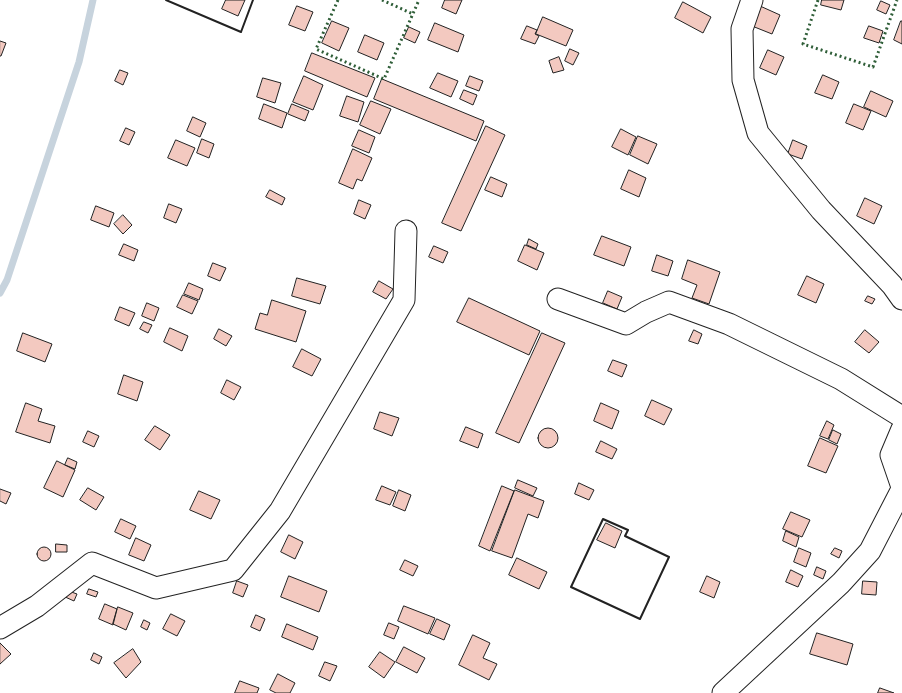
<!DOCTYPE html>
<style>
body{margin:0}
canvas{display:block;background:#fff}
</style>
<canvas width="902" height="693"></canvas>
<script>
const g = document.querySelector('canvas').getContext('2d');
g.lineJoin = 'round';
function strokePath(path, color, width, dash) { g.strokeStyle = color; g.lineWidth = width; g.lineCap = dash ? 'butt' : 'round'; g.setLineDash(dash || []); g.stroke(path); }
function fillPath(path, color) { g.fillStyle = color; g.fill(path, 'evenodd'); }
strokePath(new Path2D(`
 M0,293L7,280L79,62L93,0`), '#c7d3dd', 7);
const building = new Path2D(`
 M226,0H245L238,16L222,9Z
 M445,0H462L456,14L442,8Z
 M822,0H844L841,10L821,5Z
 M881,1L890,5L886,14L877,10Z
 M683,2L711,17L703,33L675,18Z
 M297,6L313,12L305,31L289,25Z
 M760,6L780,15L772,34L752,26Z
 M543,17L573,30L566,46L536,34Z
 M332,21L349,28L339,51L322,43Z
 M901,21H902V44L894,40Z
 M435,23L464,35L458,52L428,40Z
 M527,26L537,30L535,34L539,36L535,44L521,39Z
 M869,26L883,31L879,43L864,38Z
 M409,27L420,32L415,43L404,38Z
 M365,35L384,43L377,60L358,52Z
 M0,41L6,43L1,56H0Z
 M570,49L579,53L573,65L565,61Z
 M768,50L784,57L776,75L760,68Z
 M312,53L375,78L367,97L305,71Z
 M559,57L564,70L553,73L549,61Z
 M120,70L128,73L123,85L115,81Z
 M438,73L458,81L451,97L430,88Z
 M823,75L839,82L832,99L815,93Z
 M304,76L323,85L313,110L293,102Z
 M470,76L483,81L479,91L466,86Z
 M263,78L281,83L275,103L257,97Z
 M382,79L484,121L476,141L374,99Z
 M464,90L477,95L473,105L460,99Z
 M871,91L893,101L886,117L864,107Z
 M347,96L364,102L358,122L340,116Z
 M371,101L391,109L380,134L360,125Z
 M264,104L287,113L282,128L259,119Z
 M292,104L309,111L305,121L288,114Z
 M854,104L871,111L863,130L846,123Z
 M193,117L206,123L200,137L187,131Z
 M486,126L505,135L461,231L442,223Z
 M126,128L135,132L129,145L120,141Z
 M621,129L636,137L628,155L612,147Z
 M359,130L375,137L369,153L352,146Z
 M638,136L657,144L648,164L630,155Z
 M202,139L214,144L209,158L197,153Z
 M176,140L195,148L187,166L168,158Z
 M793,140L807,146L802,159L788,154Z
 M353,149L372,158L362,181L357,179L353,189L339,183Z
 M629,170L646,178L639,197L621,189Z
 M491,177L507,184L502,197L485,190Z
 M270,190L285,198L282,205L266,197Z
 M865,198L882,206L874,224L857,216Z
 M359,200L371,205L365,219L354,214Z
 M169,204L182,209L176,223L164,218Z
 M96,206L114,213L109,227L91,220Z
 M123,215L132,225L123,234L114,224Z
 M602,236L631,247L624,266L594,255Z
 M529,239L538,244L536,249L527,245Z
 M124,244L138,250L134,261L119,255Z
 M525,245L544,253L537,270L518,261Z
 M434,246L448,252L443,263L429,257Z
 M657,255L673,261L668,276L652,271Z
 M688,260L720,272L709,304L692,298L697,285L682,279Z
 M213,263L226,268L220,281L208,276Z
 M807,276L824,284L816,303L798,295Z
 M297,278L326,286L320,304L292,296Z
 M379,281L393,289L386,299L373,292Z
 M189,283L203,289L199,300L184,294Z
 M608,291L622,297L617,309L603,303Z
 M183,295L198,301L192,314L177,307Z
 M868,296L875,299L872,304L865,301Z
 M469,298L540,331L529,355L457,322Z
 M272,300L306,311L296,342L255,329L260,313L267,315Z
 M147,303L159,308L154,321L142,316Z
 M120,307L135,313L129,326L115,320Z
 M144,322L152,325L148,333L140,329Z
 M170,328L188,336L182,351L164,342Z
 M219,329L232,336L226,346L214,339Z
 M694,330L702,334L698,344L689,341Z
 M865,330L879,342L869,353L855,342Z
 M23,333L52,344L45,362L17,351Z
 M542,333L565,343L519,443L496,433Z
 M302,349L321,359L312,376L293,367Z
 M613,360L627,365L622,377L608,371Z
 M124,375L143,382L137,401L118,394Z
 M227,380L241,387L234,400L221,393Z
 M652,400L672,409L664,425L645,416Z
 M26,403L42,409L38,421L55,426L50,443L16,432Z
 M601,403L619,411L612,429L594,421Z
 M380,412L399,418L392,436L374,429Z
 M827,421L834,425L828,439L820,436Z
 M155,426L170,435L160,450L145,440Z
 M466,427L483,434L478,448L460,441Z
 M538 438a10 10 0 1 1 20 0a10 10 0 1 1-20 0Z
 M833,430L841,434L837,444L829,440Z
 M88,431L99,436L94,447L83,442Z
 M820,438L838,446L826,473L808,466Z
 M601,441L617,449L612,459L596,452Z
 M68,458L77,462L75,469L65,465Z
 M57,461L75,470L63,497L44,488Z
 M518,480L537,488L533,496L515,488Z
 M579,483L594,490L589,500L575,494Z
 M382,486L396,492L390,505L376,500Z
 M502,486L514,491L490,551L479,546Z
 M88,488L104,497L96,510L80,500Z
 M0,489L11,493L6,504L0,501Z
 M399,490L411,495L405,511L393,506Z
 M515,490L544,501L538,518L528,514L512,558L492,551Z
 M199,491L220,500L211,519L190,510Z
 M791,512L810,520L802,537L783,529Z
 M121,519L136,526L130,539L115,532Z
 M606,523L622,531L615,548L597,540Z
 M786,531L799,537L796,547L783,541Z
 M289,535L303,542L295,559L281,552Z
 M136,538L151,545L144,561L129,555Z
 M56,544L67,545V552H56Z
 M37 554a7 7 0 1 1 14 0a7 7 0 1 1-14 0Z
 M799,548L811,553L806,567L794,562Z
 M835,548L842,551L839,558L831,554Z
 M517,558L547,572L539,589L509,575Z
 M405,560L418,566L413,576L400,570Z
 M817,567L826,571L823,579L814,575Z
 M791,570L803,576L798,587L786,582Z
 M289,576L327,591L319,612L281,597Z
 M707,576L720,582L714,598L700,592Z
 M237,581L248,585L243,597L233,593Z
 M863,581L877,582L876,595L862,594Z
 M89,589L98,592L96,597L87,594Z
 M66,590L77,594L74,601L63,596Z
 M105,604L117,609L113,625L99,619Z
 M404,606L435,618L428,634L398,621Z
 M118,607L133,613L126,630L113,624Z
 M171,614L185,621L177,636L163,629Z
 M256,615L265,619L260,631L251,627Z
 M437,619L450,625L444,640L430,634Z
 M144,620L150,623L147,630L141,627Z
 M389,623L399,627L394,639L384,635Z
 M287,624L318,637L313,650L282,637Z
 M817,633L853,644L847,665L810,654Z
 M473,635L490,643L483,658L497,664L489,680L459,665Z
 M0,643L11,654L0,664Z
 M404,647L425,658L417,673L396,662Z
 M133,649L141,662L126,678L114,663Z
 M380,652L395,662L384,678L369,667Z
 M94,653L102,657L99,664L91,660Z
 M325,662L337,666L330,681L319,676Z
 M278,674L295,683L290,693H276L270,690Z
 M240,681L259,688L257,693H235Z
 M880,688L894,693H878Z`);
fillPath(building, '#f3c9c0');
strokePath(building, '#222', 1);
const street = new Path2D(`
 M752,0L742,29L743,80L758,133L821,210L892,285L902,299
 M558,299L626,324L646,312L669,302L729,324L841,379L902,417
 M902,429L891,455L902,487
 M0,628L37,606L92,563L156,588L233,570L280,511L404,300L406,231
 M723,693L841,583L870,551L902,489`);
strokePath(street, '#222', 23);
strokePath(street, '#fff', 21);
strokePath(new Path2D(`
 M338,0L316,49L384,79L419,0
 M382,0L413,14
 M818,0L803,44L873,67L897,0`), '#2f5e38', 3, [2, 3]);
strokePath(new Path2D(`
 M166,0L241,32L253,0
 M603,519L628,530L625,536L669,557L640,619L571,587Z`), '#222', 2);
</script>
